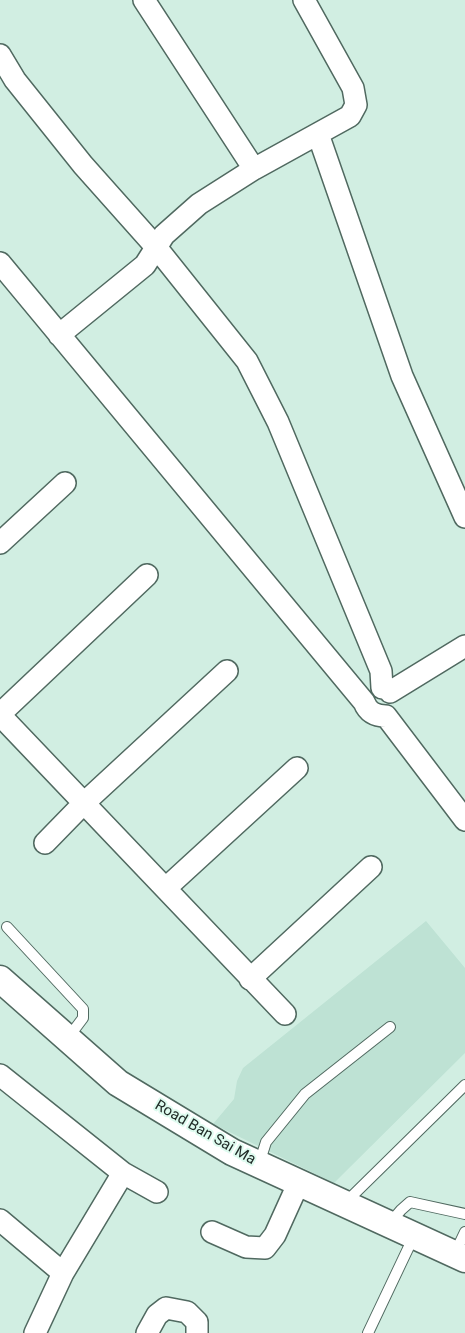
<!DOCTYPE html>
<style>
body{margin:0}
canvas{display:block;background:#d1eee2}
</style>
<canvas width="465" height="1333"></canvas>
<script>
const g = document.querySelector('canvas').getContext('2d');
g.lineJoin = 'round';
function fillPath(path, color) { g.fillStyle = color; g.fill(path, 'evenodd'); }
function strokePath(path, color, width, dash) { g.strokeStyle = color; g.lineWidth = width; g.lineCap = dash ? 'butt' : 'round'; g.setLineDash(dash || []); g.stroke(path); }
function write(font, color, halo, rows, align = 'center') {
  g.font = font + ' Roboto,sans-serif'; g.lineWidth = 4; g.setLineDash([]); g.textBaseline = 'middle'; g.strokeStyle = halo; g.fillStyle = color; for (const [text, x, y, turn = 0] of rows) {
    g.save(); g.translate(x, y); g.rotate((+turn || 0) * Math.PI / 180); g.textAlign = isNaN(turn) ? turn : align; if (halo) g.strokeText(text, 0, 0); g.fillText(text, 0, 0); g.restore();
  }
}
fillPath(new Path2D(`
 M426,921L465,968V1053L334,1183L213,1124L234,1099L237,1081L243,1068Z`), '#bee2d4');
const service = new Path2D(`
 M7,927L83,1009V1018L68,1038
 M259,1164L266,1142L305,1094L390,1027
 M345,1203L465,1085
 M389,1224L401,1210L410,1202L465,1214
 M455,1253L465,1232
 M368,1333L414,1236`);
const minor = new Path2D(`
 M144,0L254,169
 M0,55L15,80L83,165L156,247L247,361L278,422L381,671L382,688
 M318,134L402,376L465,517
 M0,263L364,702C368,712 375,716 386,716L465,820
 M59,335L145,265L164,235L199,204L254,169L350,116L356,105L353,88L304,0
 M0,543L65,483
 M390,692L465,646
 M0,714L147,575
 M0,715L285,1014
 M45,843L83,804L227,671
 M166,888L297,768
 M250,979L371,867
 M0,1075L123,1173L157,1192
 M0,1220L63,1273
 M212,1232L246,1247L265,1248L275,1235L299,1182
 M35,1333L63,1273L123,1173
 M147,1333L157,1315L166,1308L187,1312L197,1322V1333`);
const tertiary = new Path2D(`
 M0,979L118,1083L232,1152L465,1259`);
strokePath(service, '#506960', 12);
strokePath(minor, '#506960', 24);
strokePath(tertiary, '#506960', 29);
strokePath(service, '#fff', 10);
strokePath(minor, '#fff', 21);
strokePath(tertiary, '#fff', 26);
write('15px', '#222d29', '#defbef', [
 ["Road Ban Sai Ma",205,1133,30]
]);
</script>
